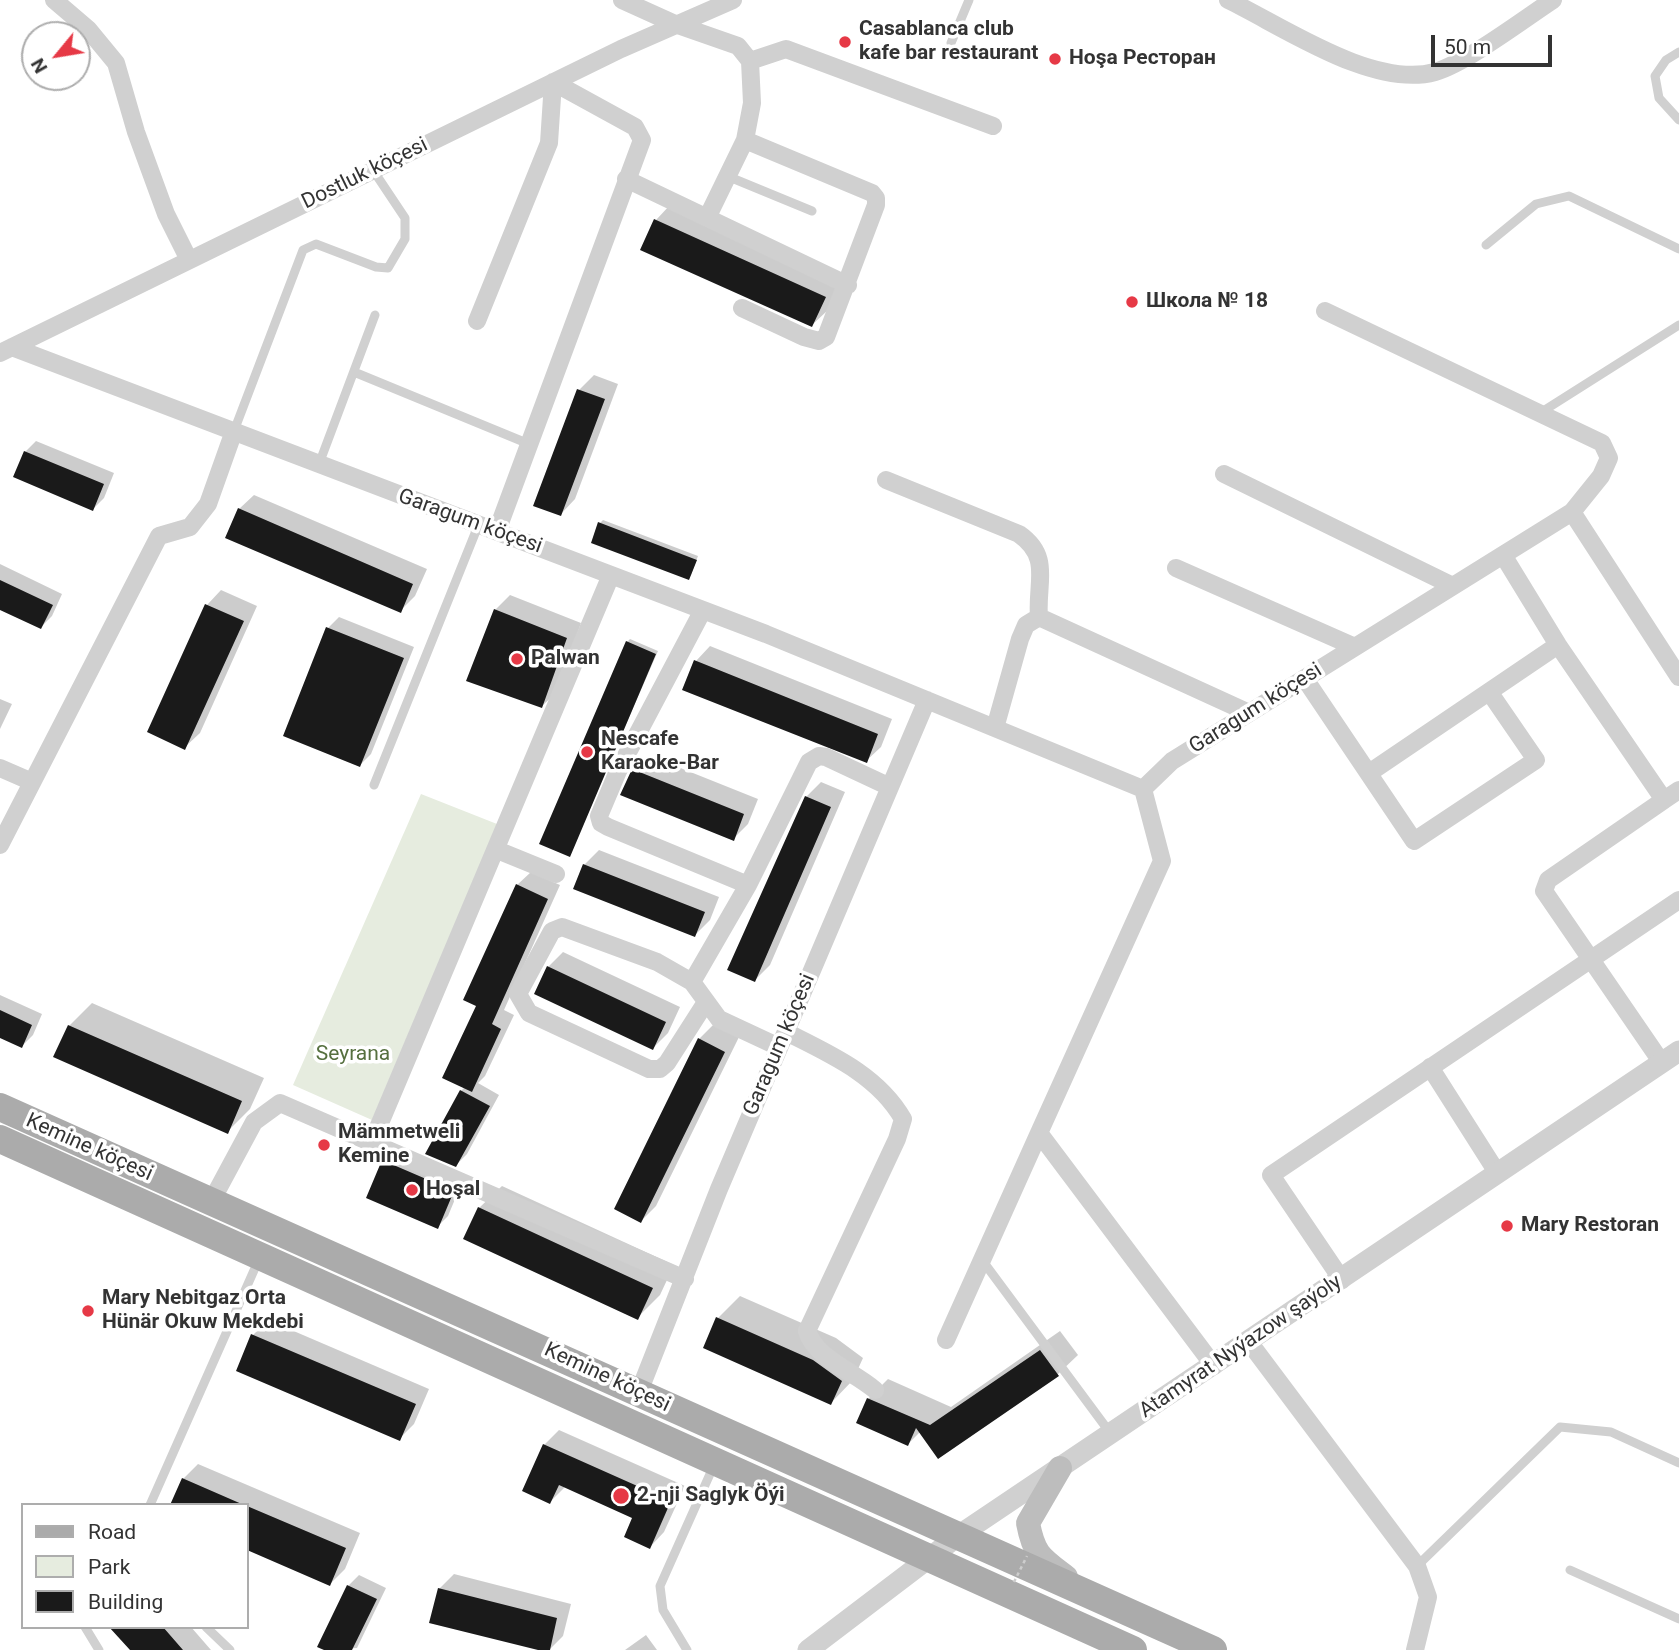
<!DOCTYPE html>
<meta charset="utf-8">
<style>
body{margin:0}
#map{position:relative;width:1679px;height:1650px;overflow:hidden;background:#fff;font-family:Roboto,sans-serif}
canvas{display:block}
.legend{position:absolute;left:21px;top:1503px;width:228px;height:126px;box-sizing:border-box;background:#fff;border:2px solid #adadad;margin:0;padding:9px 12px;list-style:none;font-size:21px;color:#333}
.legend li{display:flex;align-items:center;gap:14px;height:35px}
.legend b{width:35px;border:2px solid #adadad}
.north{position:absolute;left:21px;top:21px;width:70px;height:70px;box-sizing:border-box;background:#fff;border:2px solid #adadad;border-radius:50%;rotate:240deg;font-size:19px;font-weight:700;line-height:28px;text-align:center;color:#333}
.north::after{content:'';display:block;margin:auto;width:24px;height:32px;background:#e63946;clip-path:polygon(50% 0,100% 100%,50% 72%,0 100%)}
.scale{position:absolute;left:1431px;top:35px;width:121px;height:32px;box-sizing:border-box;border:4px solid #333;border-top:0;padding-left:9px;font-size:21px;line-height:24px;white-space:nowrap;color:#333;-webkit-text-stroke:5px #fff;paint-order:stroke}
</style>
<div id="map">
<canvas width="1679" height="1650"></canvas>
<ul class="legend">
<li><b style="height:9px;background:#ababab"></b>Road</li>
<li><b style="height:19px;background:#e6ecdf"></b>Park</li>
<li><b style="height:19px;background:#1a1a1a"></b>Building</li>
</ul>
<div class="north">N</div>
<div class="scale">50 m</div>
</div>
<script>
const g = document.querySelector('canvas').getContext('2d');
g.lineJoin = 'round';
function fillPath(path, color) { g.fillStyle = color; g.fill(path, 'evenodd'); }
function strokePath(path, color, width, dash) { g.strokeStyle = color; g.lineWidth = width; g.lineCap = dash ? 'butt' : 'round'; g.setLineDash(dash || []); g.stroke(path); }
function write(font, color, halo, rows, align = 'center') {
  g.font = font + ' Roboto,sans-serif'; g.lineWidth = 7; g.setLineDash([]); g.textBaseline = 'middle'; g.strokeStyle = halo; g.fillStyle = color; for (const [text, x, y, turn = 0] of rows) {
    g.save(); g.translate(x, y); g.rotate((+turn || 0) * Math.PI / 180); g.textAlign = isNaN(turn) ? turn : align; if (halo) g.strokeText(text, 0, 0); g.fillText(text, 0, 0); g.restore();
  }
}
fillPath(new Path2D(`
 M421,794L497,824L372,1120L293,1085Z`), '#e6ecdf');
fillPath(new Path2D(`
 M670,205L840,281L827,311L812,325L656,220Z
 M594,375L618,384L575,499L561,514L579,390Z
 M36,441L114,473L104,498L93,509L25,452Z
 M254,495L427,569L415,596L400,611L239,509Z
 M603,520L698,556L691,575L688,578L600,523Z
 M0,564L62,594L52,616L41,627L0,608Z
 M221,590L257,606L200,733L185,747L149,731L207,605Z
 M510,595L581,623L557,692L542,706L495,610Z
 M339,617L414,647L371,754L360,765L285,735L328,628Z
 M630,639L658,651L569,855L627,642Z
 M710,646L892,719L881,747L866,761L696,661Z
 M0,699L12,704L0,729Z
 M648,755L758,799L748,824L733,839L634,770Z
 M821,782L845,792L770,965L755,980L806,797Z
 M599,850L719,897L710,920L695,935L584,865Z
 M531,872L560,885L504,1010L514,1015L485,1076L478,1083L499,1095L467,1154L456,1165L461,1091L465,1087L478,1006L517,885Z
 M563,952L680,1007L668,1033L653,1048L548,967Z
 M0,995L42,1014L33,1035L22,1046L0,1036Z
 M92,1003L264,1078L250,1109L228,1131L69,1026Z
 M714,1024L739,1037L656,1206L641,1221L699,1039Z
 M395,1150L463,1180L448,1216L437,1227L384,1161Z
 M502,1186L674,1265L660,1295L637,1318L479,1208Z
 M740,1296L836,1338L863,1358L853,1380L831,1403L718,1318Z
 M268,1320L429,1389L414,1424L399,1439L238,1370L253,1335Z
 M1060,1331L1078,1355L1058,1374L938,1457L921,1431L908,1444L868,1399L888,1379L951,1407Z
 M559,1430L685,1486L664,1532L650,1547L634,1517L566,1486L550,1502L544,1445Z
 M198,1464L360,1533L345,1569L330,1584L247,1548V1505H172L183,1479Z
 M454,1574L571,1604L563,1636L549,1650H545L439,1589Z
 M359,1575L386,1588L357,1648L328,1650L348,1586Z
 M112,1627H191L211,1650H132Z
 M646,1635L657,1650H625Z`), '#0003');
fillPath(new Path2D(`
 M654,219L826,297L812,327L640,250Z
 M577,389L605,399L561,516L533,506Z
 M24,451L104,484L93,511L13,477Z
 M238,508L413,584L401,613L225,538Z
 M598,522L697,560L689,580L591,543Z
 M0,580L53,605L41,629L0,610Z
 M205,604L244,621L185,750L147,732Z
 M494,609L567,638L542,708L466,681Z
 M326,627L404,658L360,767L283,736Z
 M626,641L656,654L570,857L539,844Z
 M694,660L878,734L867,763L682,690Z
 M632,769L744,814L734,841L620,795Z
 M805,796L831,807L755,982L727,970Z
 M583,864L705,912L695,937L573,889Z
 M516,884L548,899L492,1024L501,1029L472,1092L442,1078L476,1006L463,1000Z
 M547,966L666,1022L653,1050L534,994Z
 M0,1010L32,1025L22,1048L0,1038Z
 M68,1025L242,1101L228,1134L53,1057Z
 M698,1038L725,1052L641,1223L614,1209Z
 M460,1090L490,1106L456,1167L425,1154Z
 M382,1160L454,1191L438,1229L366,1198Z
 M478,1207L653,1288L638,1320L463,1239Z
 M716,1317L813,1360L842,1381L831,1405L703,1348Z
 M251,1334L416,1404L400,1441L236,1371Z
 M1040,1350L1059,1376L938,1459L916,1428L908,1446L856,1423L867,1398L930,1425Z
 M543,1444L671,1501L650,1549L624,1537L632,1518L559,1485L550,1504L522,1491Z
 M182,1478L244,1505H170Z
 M247,1506L346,1548L330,1586L247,1550Z
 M347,1585L377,1599L352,1650H324L317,1647Z
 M438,1588L557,1618L550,1650H538L429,1623Z
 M109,1627H163L183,1650H130Z`), '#1a1a1a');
strokePath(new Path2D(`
 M951,43L969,0
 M1679,52L1666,60L1655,76L1659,98L1679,120
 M727,176L812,211
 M1486,245L1536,204L1569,196L1679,249
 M354,372L529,444
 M1540,413L1679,325
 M234,431L303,250L316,244L376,267L388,268L405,239V218L373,170
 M319,464L375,315
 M374,785L478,526
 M982,1260L1111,1434
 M150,1505L259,1259
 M1417,1566L1560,1427L1611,1432L1679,1463
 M1570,1570L1679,1619
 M85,1627L99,1650
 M206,1627L230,1650
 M687,1650L663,1610L660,1586L714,1465`), '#d0d0d0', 9);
strokePath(new Path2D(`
 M54,0L88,29L116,63L136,132L166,214L189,260
 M622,0L675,24L738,46L750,61L786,49L993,126
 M1228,0C1284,27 1373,89 1435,72C1466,63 1524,19 1553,0
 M626,179L848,285
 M708,216L745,140
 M742,308L804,337L819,341L826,337L876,205V198L872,193L745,140L752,103L750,61
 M477,321L549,143L553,82L635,127L642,140L497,531
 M12,347L766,634L1143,789L1172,761L1572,512L1601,476L1609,458L1602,443L1325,311
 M0,353L621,49L733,0
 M1224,474L1453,586
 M886,480L1019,534C1052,557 1036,583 1039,617
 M1572,512L1679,677
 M1503,555L1558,645L1664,800L1679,790
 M1176,568L1355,647
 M703,610L618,771L599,816L601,823L608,827L748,885
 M1305,679L1414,841L1536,760L1490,693
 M995,728L1020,639L1026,625L1039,617L1249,713
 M0,768L30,781
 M1369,773L1558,645
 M1143,789L1162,861L1039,1133L1214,1366
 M0,845L159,536L190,527L208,504L234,431
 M497,850L556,874
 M692,982L748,885L809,762L819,756L826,757L890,787
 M706,1002L667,1063L660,1069H649L529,1013L518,994L552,931L562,927L657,962L692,982L719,1019L779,1047
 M786,1032C830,1054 878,1075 903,1119L897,1139L807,1331C816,1359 853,1371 875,1390
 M1662,1063L1544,891L1548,880L1664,800
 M1430,1067L1498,1174
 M372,1142L611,575
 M211,1202L254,1122L280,1103L685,1279
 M1342,1280L1271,1175L1679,900
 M946,1340L1039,1133
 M1249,1342L1417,1566L1428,1597L1415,1650
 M639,1392L719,1189L927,700`), '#d0d0d0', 18);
strokePath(new Path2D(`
 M808,1650L958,1536L1679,1051`), '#d0d0d0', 21);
strokePath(new Path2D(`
 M1060,1468L1028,1523C1034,1555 1041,1558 1066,1577`), '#bdbdbd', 24);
strokePath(new Path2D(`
 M0,1107L1213,1650
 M0,1139L1133,1650`), '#ababab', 28);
strokePath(new Path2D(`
 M1014,1582L1027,1556`), '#cdcdcd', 2.5, [3.5, 3.5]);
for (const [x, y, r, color] of [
 [845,42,7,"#e63946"],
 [1055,59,7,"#e63946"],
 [1132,302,7,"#e63946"],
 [517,659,7,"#e63946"],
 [587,752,7,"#e63946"],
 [324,1145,7,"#e63946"],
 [412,1190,7,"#e63946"],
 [1507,1226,7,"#e63946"],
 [88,1311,7,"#e63946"],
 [621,1496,9,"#e63946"]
]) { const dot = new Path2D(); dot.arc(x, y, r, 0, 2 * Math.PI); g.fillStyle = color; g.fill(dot); strokePath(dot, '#fff', 2.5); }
write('bold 21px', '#333', '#fff', [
 ["Casablanca club",859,30],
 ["kafe bar restaurant",859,54],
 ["Hoşa Ресторан",1069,59],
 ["Школа № 18",1146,302],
 ["Palwan",531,659],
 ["Nescafe",601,740],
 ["Karaoke-Bar",601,764],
 ["Mämmetweli",338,1133],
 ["Kemine",338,1157],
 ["Hoşal",426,1190],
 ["Mary Restoran",1521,1226],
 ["Mary Nebitgaz Orta",102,1299],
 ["Hünär Okuw Mekdebi",102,1323],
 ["2-nji Saglyk Öýi",637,1496]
], 'left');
write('21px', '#333', '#fff', [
 ["Dostluk köçesi",365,174,-26],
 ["Garagum köçesi",470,522,20],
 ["Garagum köçesi",1256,709,-32],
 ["Garagum köçesi",780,1045,-67],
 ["Kemine köçesi",89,1148,24],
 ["Atamyrat Nyýazow şaýoly",1241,1347,-34],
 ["Kemine köçesi",607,1378,25]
]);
write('21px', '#56703f', '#fff', [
 ["Seyrana",353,1055]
]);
</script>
